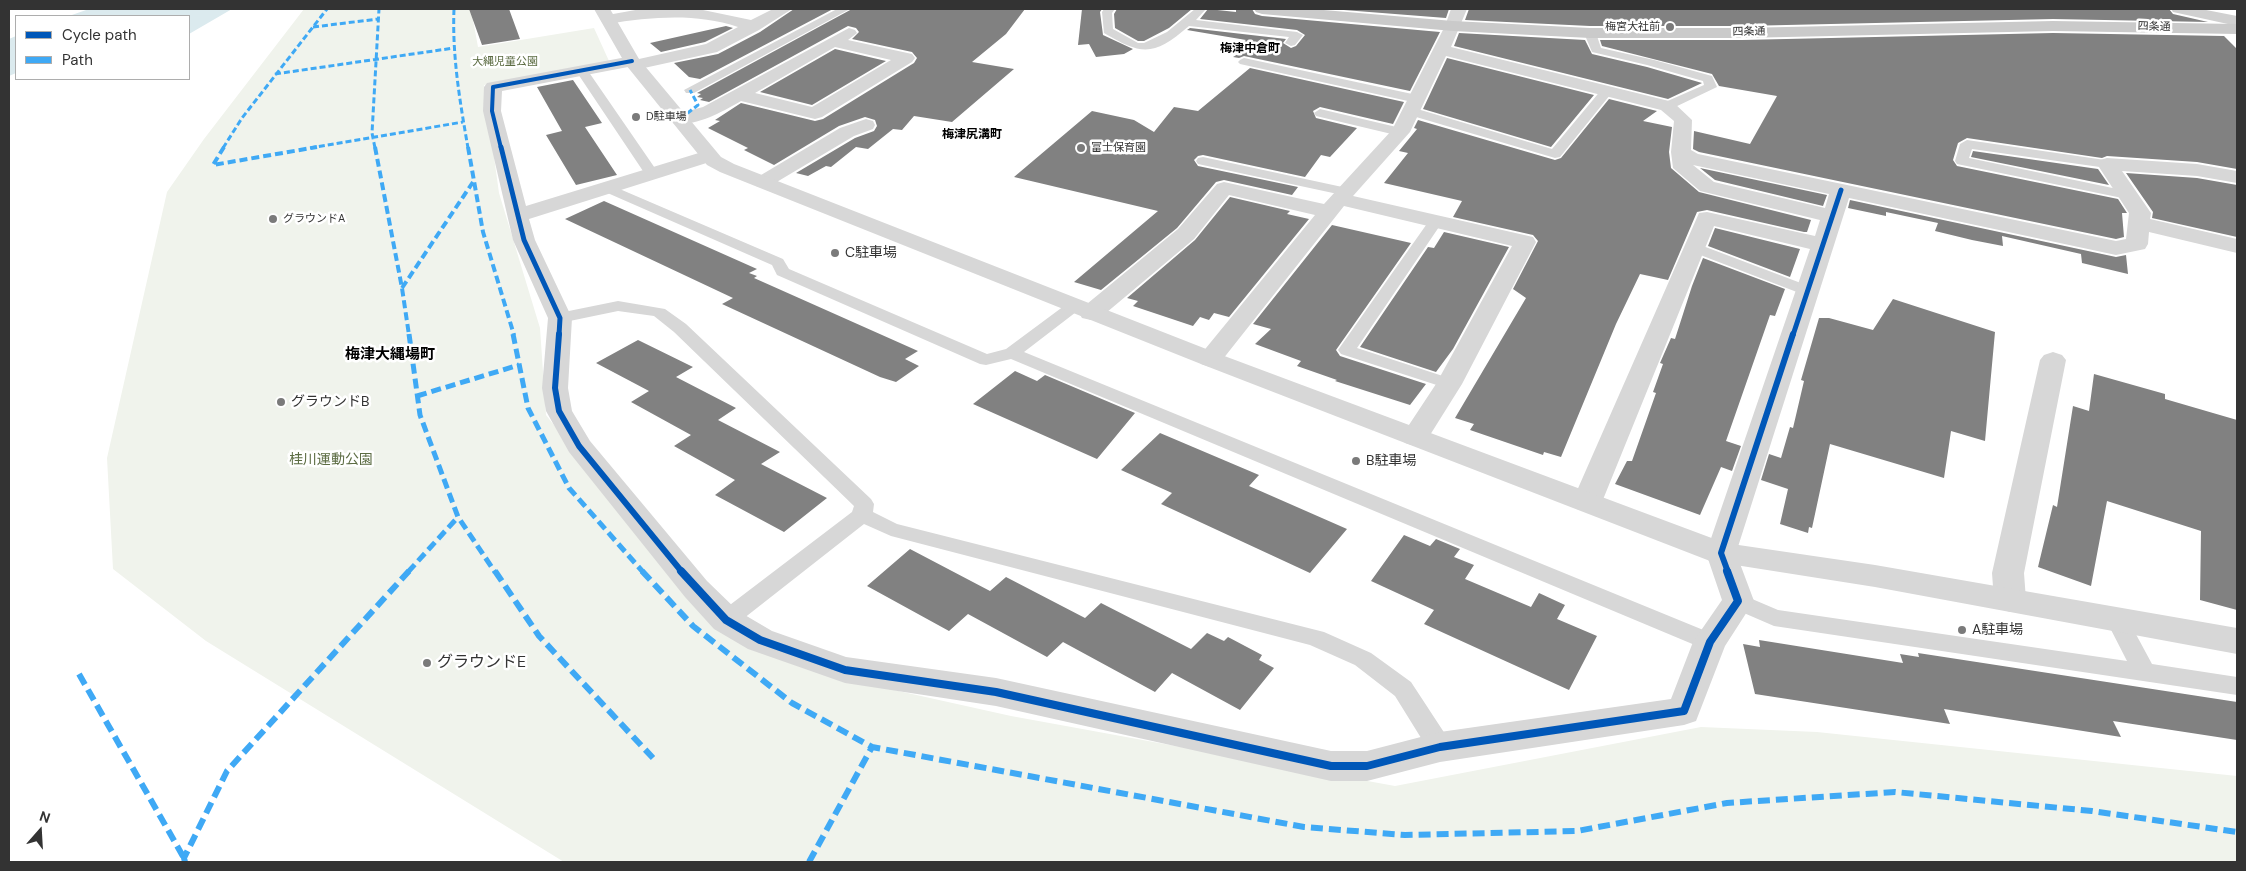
<!DOCTYPE html>
<meta charset="utf-8">
<style>
body{margin:0}
#map{position:relative;width:2246px;height:871px;overflow:hidden;background:#fff;font-family:"DM Sans",sans-serif}
canvas{display:block}
.frame{position:absolute;inset:0;border:10px solid #333;pointer-events:none}
.legend{position:absolute;left:15px;top:15px;width:175px;height:65px;box-sizing:border-box;background:#fff;border:1px solid #adadad;margin:0;padding:6px 9px;list-style:none;font-size:15px;color:#333}
.legend li{display:flex;align-items:center;gap:10px;height:25px}
.legend b{width:25px;border:1px solid #adadad}
.north{position:absolute;left:15px;top:806px;width:50px;height:50px;-webkit-text-stroke:4px #fff;paint-order:stroke;rotate:19deg;font-size:14px;font-weight:700;line-height:20px;text-align:center;color:#333}
.north::after{content:'';display:block;margin:auto;width:18px;height:22px;background:#333;clip-path:polygon(50% 0,100% 100%,50% 72%,0 100%)}
</style>
<div id="map">
<canvas width="2246" height="871"></canvas>
<div class="frame"></div>
<ul class="legend">
<li><b style="height:6px;background:#0057b8"></b>Cycle path</li>
<li><b style="height:6px;background:#3fa9f5"></b>Path</li>
</ul>
<div class="north">N</div>
</div>
<script>
const g = document.querySelector('canvas').getContext('2d');
g.lineJoin = 'round';
function fillPath(path, color) { g.fillStyle = color; g.fill(path, 'evenodd'); }
function strokePath(path, color, width, dash) { g.strokeStyle = color; g.lineWidth = width; g.lineCap = dash ? 'butt' : 'round'; g.setLineDash(dash || []); g.stroke(path); }
function write(font, color, halo, rows, align = 'center') {
  g.font = font + ' "DM Sans","Noto Sans JP",sans-serif'; g.lineWidth = 5; g.setLineDash([]); g.textBaseline = 'middle'; g.strokeStyle = halo; g.fillStyle = color; for (const [text, x, y, turn = 0] of rows) {
    g.save(); g.translate(x, y); g.rotate((+turn || 0) * Math.PI / 180); g.textAlign = isNaN(turn) ? turn : align; if (halo) g.strokeText(text, 0, 0); g.fillText(text, 0, 0); g.restore();
  }
}
fillPath(new Path2D(`
 M304,9H471L478,47L594,28L609,61L601,65L484,85L499,193L540,328L546,415L707,620L822,674L1011,716L1395,786L1701,727L1817,732L2237,776V862H564L206,641L113,569L107,458L167,192L204,139Z`), '#f0f3ec');
fillPath(new Path2D(`
 M89,9H232L189,34V16H69Z
 M16,36V73L9,76V39Z`), '#dbeaee');
fillPath(new Path2D(`
 M469,9H509L520,39L482,45Z
 M794,9H833L700,79L689,77L674,63L718,54L760,32Z
 M852,9H1025L1006,34L972,62L1014,69L952,122L914,116L902,130L893,129L868,149L856,147L831,167L826,166L808,176L796,173L855,138L874,131L877,126L875,120L865,117L839,126L774,165L744,150L748,148L708,128L720,121L715,120L741,103L815,121L823,119L914,63L917,58L912,52L852,39L859,32L856,28L848,26L709,102L700,100L703,98L697,97L701,94L697,93Z
 M1082,9H1102L1100,12L1103,35L1133,49L1124,54L1096,57L1089,44L1078,45Z
 M1117,9H1192L1169,28L1144,41H1138L1115,28L1114,14Z
 M1208,9L1236,12V9H1252L1255,14L1262,16L1440,32L1410,91L1244,56L1239,58L1233,57L1238,54L1229,52L1246,40L1187,30L1190,28L1286,39L1283,43L1291,48L1296,46L1305,35L1297,30L1200,19Z
 M1331,9H1449L1446,18Z
 M1469,9H2169L2173,14L2208,22L2053,19L1742,26H1590L1465,20Z
 M726,26L733,28L705,42L661,52L650,43Z
 M1459,33L1585,40L1592,54L1647,67L1702,83L1668,99L1454,46Z
 M2053,33L2224,36L2237,49V169L2197,162L2107,156L2102,158L1967,138L1958,143L1953,160L1957,166L2118,199L2127,213H2122L2124,237L2116,239L1699,152L1693,149L1694,131L1750,144L1777,96L1719,86L1712,74L1602,46L1600,40H1742Z
 M835,49L886,61L812,105L760,92Z
 M1447,58L1594,95L1551,147L1423,109Z
 M1250,68L1404,102L1393,124L1320,107L1313,111L1316,118L1357,128L1330,157L1321,155L1305,177L1203,155L1198,156L1194,160L1198,166L1298,187L1292,195L1224,180L1216,182L1177,228L1101,290L1074,282L1158,211L1014,177L1092,111L1134,120L1154,132L1174,107L1198,111Z
 M573,80L602,123L585,127L617,175L576,185L546,135L562,131L537,87Z
 M1609,99L1657,111L1643,121L1672,127L1669,152L1671,168L1699,192L1811,220L1807,232H1804L1707,210L1697,212L1668,280L1640,274L1616,324L1561,457L1544,452L1543,455L1470,430L1474,424L1455,418L1526,298L1513,289L1538,241L1533,235L1453,217L1462,201L1384,183L1408,153L1399,151L1417,129L1414,128L1418,120L1555,160L1561,158Z
 M1973,151L2098,169L2109,185L1971,157Z
 M1700,168L1827,195L1823,206L1715,180Z
 M2126,173L2197,178L2237,185V237L2152,218L2153,212Z
 M1230,197L1290,211L1287,214L1309,219L1229,317L1214,313L1209,320L1200,317L1193,326L1133,306L1138,301L1127,298L1195,240Z
 M1850,200L2116,257L2126,255L2128,274L2082,263L2081,254L2002,236L2003,246L1972,240L1935,231L1938,223L1886,212V216L1848,208Z
 M604,201L757,269L749,273L757,276L754,278L918,351L905,359L919,366L896,382L880,377L722,304L733,298L565,219Z
 M1332,225L1411,243L1336,350L1340,356L1426,384L1410,405L1335,381L1337,380L1297,366L1301,361L1255,344L1271,329L1253,324Z
 M1715,228L1800,249L1790,277L1708,246Z
 M1444,232L1509,247L1453,349L1436,372L1360,347L1428,247L1434,248Z
 M1703,258L1785,289L1775,316L1770,315L1726,441L1741,446L1732,471L1721,467L1700,515L1615,484L1627,461H1632L1656,393L1653,392L1663,364L1660,363L1671,338L1675,339L1692,286Z
 M1893,299L1995,332L1985,441L1951,431L1944,478L1830,444L1812,528L1809,527L1808,533L1780,524L1788,489L1761,480L1769,454L1781,458L1790,427L1793,428L1804,381L1801,380L1819,318H1829L1873,330Z
 M638,340L693,367L676,377L736,408L718,420L780,452L761,464L827,498L784,532L715,495L735,480L674,446L691,435L631,402L649,391L596,363Z
 M1015,371L1037,381L1045,375L1135,413L1097,459L973,404Z
 M2094,374L2165,394V399L2237,420V610L2200,600L2201,531L2107,501L2091,586L2038,567L2053,505L2057,507L2073,406L2089,411Z
 M1160,433L1259,475L1249,486L1347,529L1310,573L1161,504L1172,493L1121,470Z
 M1404,535L1430,546L1436,539L1460,549L1454,557L1474,565L1465,579L1531,607L1539,593L1565,605L1557,619L1597,636L1569,690L1424,624L1434,610L1371,581Z
 M910,549L990,591L1006,577L1085,618L1101,603L1191,649L1207,633L1224,641L1228,637L1262,655L1259,660L1274,668L1240,710L1172,673L1155,692L1063,642L1047,657L968,614L949,631L867,586Z
 M1759,640L1903,663L1900,654L1919,657L1918,653L2237,702V740L2113,721L2121,737L1944,709L1950,724L1755,694L1743,644L1760,647Z`), '#818181');
fillPath(new Path2D(`
 M837,9H850L694,93H686L684,90Z
 M1104,9H1115L1112,13L1113,29L1138,43H1144L1167,32L1195,9H1206L1196,20L1297,32L1303,35L1295,45L1291,46L1285,43L1289,37L1189,26C1154,56 1143,56 1104,33L1102,12Z
 M1590,30L1596,33L1601,48L1654,60L1712,76L1717,87L1671,109H1663L1661,106L1663,103L1704,85L1703,81L1647,65L1592,52L1584,33Z
 M1244,58L1417,95L1423,99L1417,103L1240,64L1238,62L1240,60Z
 M582,67L586,68L659,174L657,177L652,178L645,174L576,71Z
 M1606,88L1610,89L1612,92L1610,95L1560,157L1555,158L1406,114L1404,111L1406,108H1414L1552,149L1602,89Z
 M1320,109L1405,129L1407,132L1400,136L1316,116L1314,113Z
 M1967,140L2112,161L2114,164L2107,168L1972,149L1969,158L2127,191L2134,195L2127,199L1957,164L1955,161L1960,144Z
 M1203,157L1347,188L1354,192L1347,196L1198,164L1196,161L1198,158Z
 M608,184L783,259L789,269L987,354L1006,349L1068,303H1080L1082,306L1080,309L1024,352L1718,636L1721,642L1718,648L1710,651L1702,648L1011,359L986,365L980,364L777,275L772,265L603,191L601,188L603,185Z
 M1436,217L1443,221L1357,348L1455,380L1458,384L1455,388L1449,389L1341,354L1338,350L1431,218Z
 M1695,243L1814,288L1816,291L1814,294H1802L1690,251L1687,248L1690,245Z
 M618,301L665,309L686,324L871,499L874,504L873,512L897,524L1324,632L1371,653L1411,682L1449,740L1452,747L1449,754L1440,757L1431,754L1395,696L1355,665L1310,645L891,536L864,524L734,626L726,628L718,626L715,620L718,614L852,512L854,506L674,332L654,316L618,311L560,323L554,322L552,318L554,314Z
 M1738,593L1778,610L2127,661L2106,620L2109,614L2117,612L2125,614L2152,664L2237,677V695L1774,626L1730,607L1727,601L1730,595Z`), '#d7d7d7');
fillPath(new Path2D(`
 M641,9L703,10L751,20L773,9H792L759,30L717,52L635,70L628,67L502,91L501,111L526,206L702,152L709,150L716,152L719,156L716,160L529,219L535,240L572,318L568,388L572,411L590,441L707,581L738,611L772,631L846,657L996,678L1331,751H1367L1440,732L1671,699L1693,642L1722,600L1706,553L1810,249L1714,226L1602,502L1597,509L1587,512L1577,509L1572,502L1699,213L1707,212L1815,236L1820,220L1700,191L1673,168L1671,152L1674,121L1661,110L1446,56L1410,132L1353,196L1533,237L1536,242L1462,384L1425,443L1415,446L1405,443L1401,437L1436,384L1512,246L1344,206L1219,364L1210,367L1201,364L1197,359L1315,215L1229,195L1194,239L1100,318L1091,320L1082,318L1079,313L1082,308L1178,229L1217,184L1224,182L1324,204L1392,130L1445,26L1451,9H1467L1451,47L1673,102L1692,120L1691,150L1698,154L2116,241L2126,239L2129,213L2097,164L2100,160L2107,158L2197,164L2237,171V183L2197,176L2122,171L2151,213L2150,219L2237,239V253L2149,232L2148,244L2145,249L2116,255L1849,198L1736,553L1754,601L1725,646L1696,721L1684,725L1440,762L1367,781H1331L996,706L845,683L748,649L714,629L685,597L569,452L546,411L542,388L548,318L513,240L483,111L484,87L487,83L632,56L639,59L706,44L738,27C696,13 651,17 608,24L602,22L600,19L602,16ZM1693,165L1829,194L1825,208L1714,182Z
 M849,28L855,30L857,33L848,40L912,54L915,58L912,62L822,117L815,119L741,101C724,111 694,128 673,123L671,119L673,115L703,107ZM835,47L891,60L812,107L755,93Z
 M866,119L873,121L875,125L873,129L854,136L770,186L763,188L756,186L753,182L756,178L840,128Z
 M2053,352L2062,355L2066,360L2024,573L2026,600L2021,608L2010,612L1999,608L1994,600L1992,573L2040,360L2044,355Z`), '#d7d7d7');
fillPath(new Path2D(`
 M594,9H610L639,59L721,157L734,164L1219,354L1725,543L1875,565L2237,628V654L1875,587L1710,561L1201,364L720,172L707,165L626,65Z`), '#d7d7d7');
fillPath(new Path2D(`
 M2171,9H2201L2237,16V26L2173,12Z`), '#d0d0d0');
fillPath(new Path2D(`
 M1254,9H1312L1453,21L1590,28H1742L2053,21L2237,24V34L2053,31L1742,38H1590L1453,31L1262,14L1256,12Z`), '#cacaca');
strokePath(new Path2D(`
 M454,9C452,56 460,102 468,148
 M313,27L378,19
 M275,74L454,48
 M680,119L698,105L690,90
 M223,148L242,118L327,9
 M310,148L463,122
 M375,148L372,133L379,9`), '#3fa9f5', 3, [6, 3]);
strokePath(new Path2D(`
 M224,147L213,165L317,147
 M375,147L402,288L409,335
 M468,147L483,232L514,335
 M402,288L473,182`), '#3fa9f5', 4, [8, 4]);
strokePath(new Path2D(`
 M409,334L420,415L458,517L495,572
 M513,334L528,408L569,488L643,572
 M417,396L519,365
 M408,572L458,517`), '#3fa9f5', 5, [10, 5]);
strokePath(new Path2D(`
 M495,571L539,636L653,758
 M642,571L693,626L792,703L872,747L1304,827L1405,835L1577,831L1727,803L1895,792L2092,811L2237,832
 M79,674L184,858
 M185,862L184,858L227,771L409,571
 M809,862L872,747`), '#3fa9f5', 6, [12, 6]);
strokePath(new Path2D(`
 M501,148L492,111L493,87L632,61`), '#0057b8', 4);
strokePath(new Path2D(`
 M501,147L524,240L560,318L559,335
 M1793,335L1841,190`), '#0057b8', 5);
strokePath(new Path2D(`
 M559,334L555,388L559,411L579,446L682,572
 M1728,572L1721,553L1793,334`), '#0057b8', 6);
strokePath(new Path2D(`
 M681,571L726,620L760,640L845,670L996,692L1331,766H1367L1440,747L1684,711L1710,642L1738,601L1727,571`), '#0057b8', 8);
for (const [x, y, r, color] of [
 [1670,27,5,"#7a7a7a"],
 [636,117,5,"#7a7a7a"],
 [1081,148,5,"#7a7a7a"],
 [273,219,5,"#7a7a7a"],
 [835,253,5,"#7a7a7a"],
 [281,402,5,"#7a7a7a"],
 [1356,461,5,"#7a7a7a"],
 [1962,630,5,"#7a7a7a"],
 [427,663,5,"#7a7a7a"]
]) { const dot = new Path2D(); dot.arc(x, y, r, 0, 2 * Math.PI); g.fillStyle = color; g.fill(dot); strokePath(dot, '#fff', 2); }
write('11px', '#333', '#fff', [
 ["梅宮大社前",1660,27,"right"],
 ["D駐車場",646,117],
 ["富士保育園",1091,148],
 ["グラウンドA",283,219]
], 'left');
write('11px', '#333', '#fff', [
 ["四条通",2154,27,2],
 ["四条通",1749,32,-1]
]);
write('11px', '#5c6c43', '#fff', [
 ["大縄児童公園",505,62]
]);
write('bold 12px', '#000', '#fff', [
 ["梅津中倉町",1250,49],
 ["梅津尻溝町",972,135]
]);
write('14px', '#333', '#fff', [
 ["C駐車場",845,253],
 ["グラウンドB",291,402],
 ["B駐車場",1366,461],
 ["A駐車場",1972,630]
], 'left');
write('14px', '#5c6c43', '#fff', [
 ["桂川運動公園",331,460]
]);
write('bold 15px', '#000', '#fff', [
 ["梅津大縄場町",390,355]
]);
write('16px', '#333', '#fff', [
 ["グラウンドE",437,663]
], 'left');
</script>
